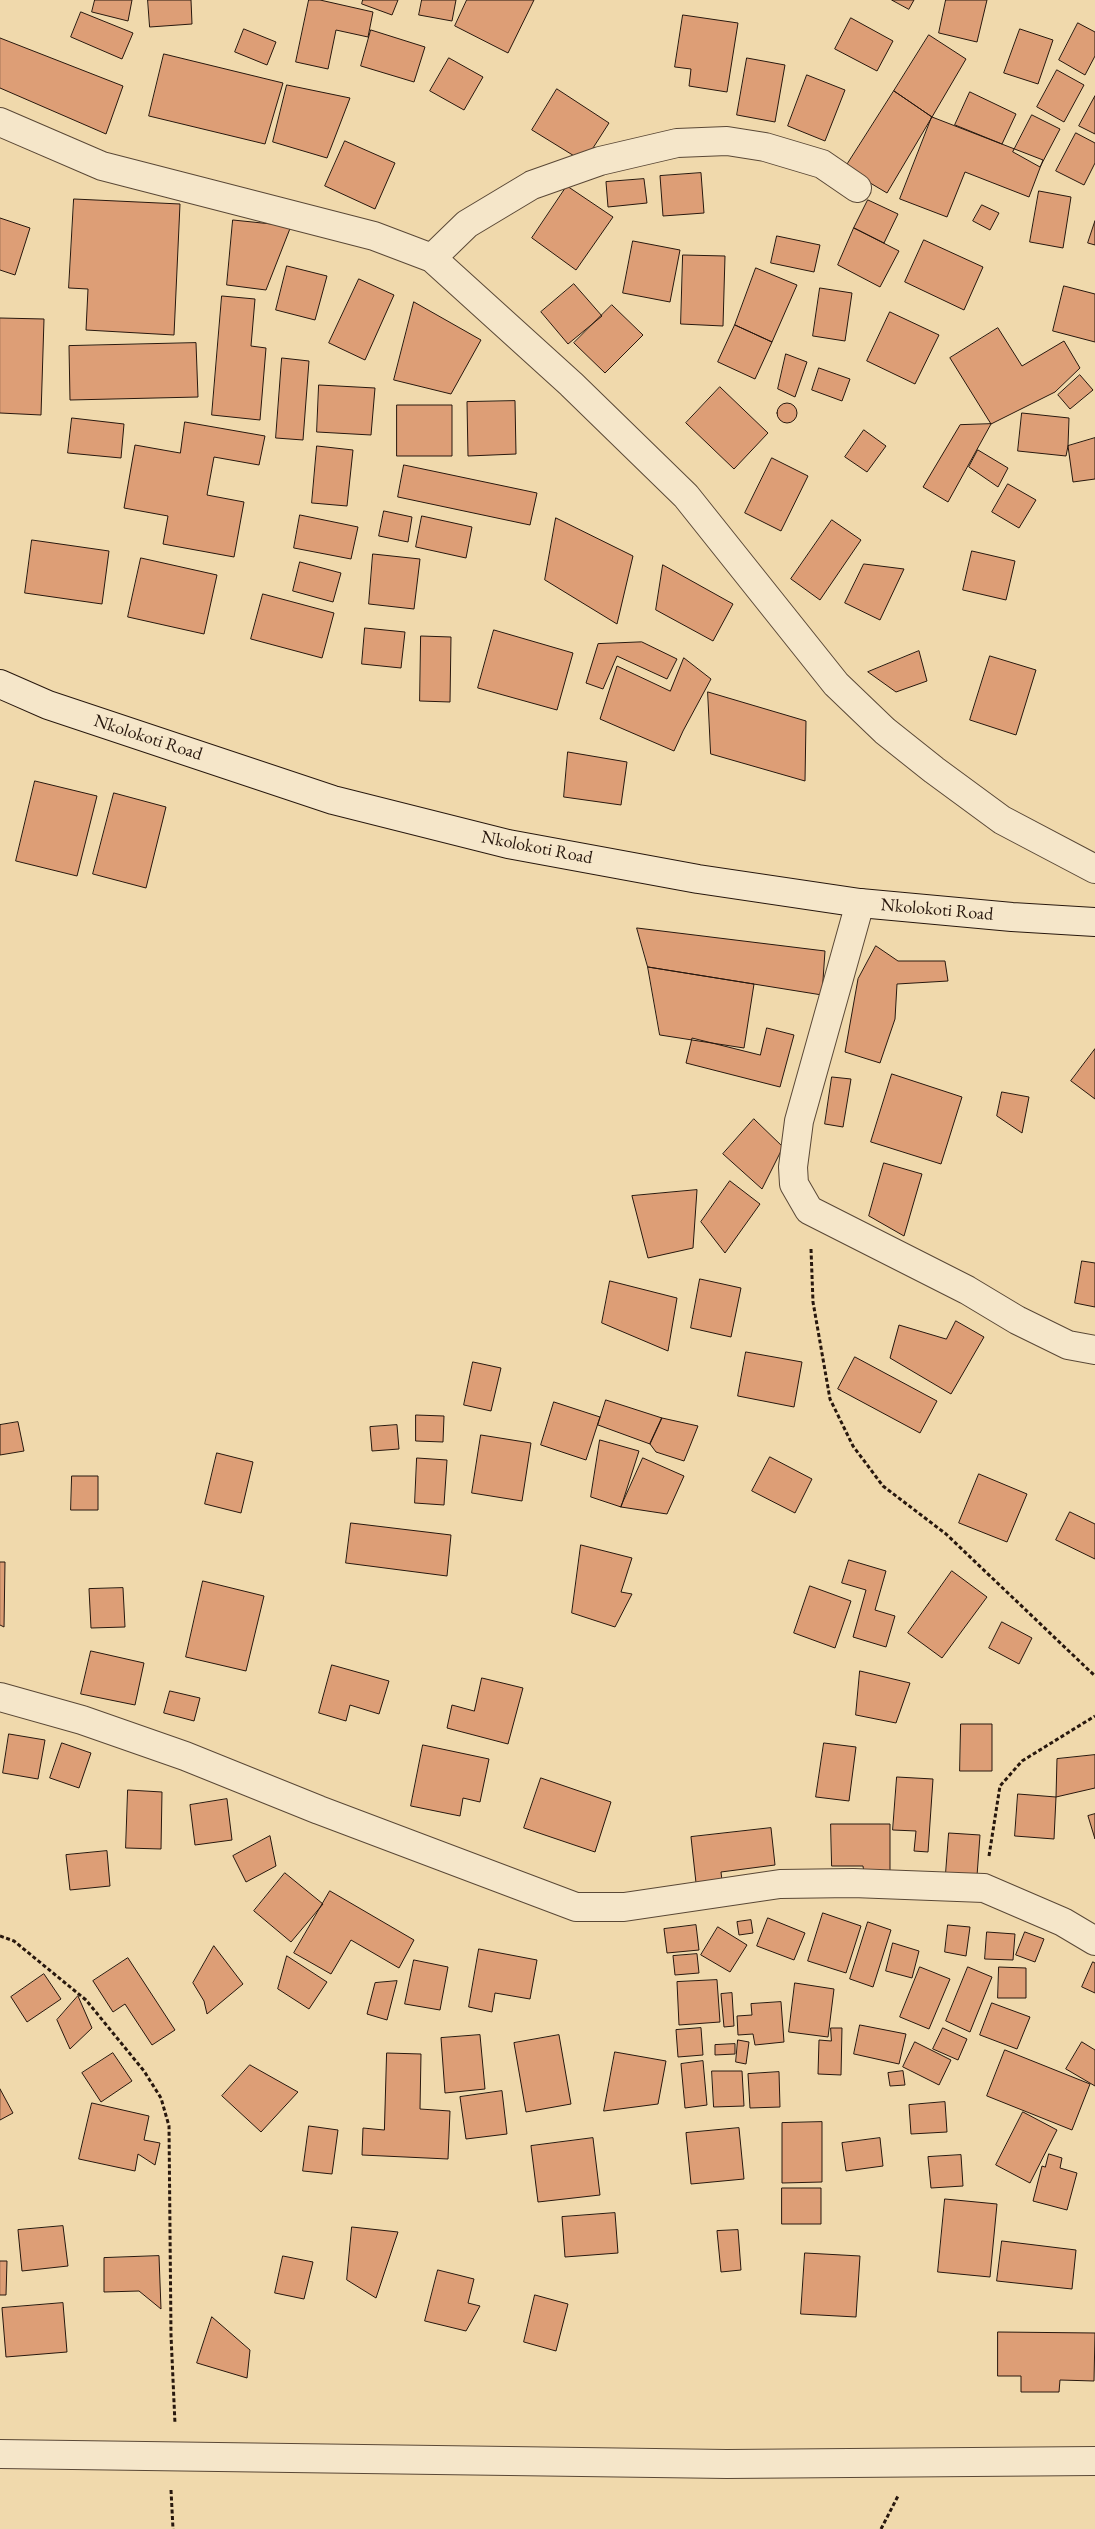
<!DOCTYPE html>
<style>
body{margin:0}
canvas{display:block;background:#f0d9ac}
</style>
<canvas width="1095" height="2529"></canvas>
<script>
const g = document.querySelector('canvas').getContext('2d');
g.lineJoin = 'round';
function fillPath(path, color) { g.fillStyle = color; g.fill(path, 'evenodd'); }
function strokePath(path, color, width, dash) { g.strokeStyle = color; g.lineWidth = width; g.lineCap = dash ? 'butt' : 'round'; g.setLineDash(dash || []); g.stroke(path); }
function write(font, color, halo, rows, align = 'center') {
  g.font = font + ' "EB Garamond",serif'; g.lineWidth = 4; g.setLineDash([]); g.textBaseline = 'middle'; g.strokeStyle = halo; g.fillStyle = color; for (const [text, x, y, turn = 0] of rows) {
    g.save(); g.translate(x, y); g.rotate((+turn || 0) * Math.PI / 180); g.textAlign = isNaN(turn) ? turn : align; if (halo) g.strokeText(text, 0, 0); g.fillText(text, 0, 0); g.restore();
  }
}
const building = new Path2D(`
 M95,0H132L128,21L92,12Z
 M148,0H191L192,24L150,27Z
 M309,0H320L373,12L368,37L336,30L328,69L296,62Z
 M363,0H398L392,15L362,4Z
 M422,0H456L452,21L419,15Z
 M467,0H534L508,53L455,26Z
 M892,0H914L909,9Z
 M946,0H987L977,42L939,33Z
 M81,12L133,33L122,59L71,37Z
 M683,15L738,23L727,92L689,86L691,69L675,67Z
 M851,18L893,41L877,71L835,49Z
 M1078,23L1095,32V56L1085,75L1059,60Z
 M244,29L276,42L267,65L235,52Z
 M1020,29L1053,40L1038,84L1004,73Z
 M371,30L425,47L414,82L361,66Z
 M929,35L966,59L932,117L894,91Z
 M0,38L123,86L106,134L0,88Z
 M164,54L283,83L265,144L149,116Z
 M449,58L483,77L464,110L430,91Z
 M747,58L785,65L775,122L737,115Z
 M1057,70L1084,85L1064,122L1037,107Z
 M807,75L845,90L825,141L788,126Z
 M287,85L350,98L327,158L273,142Z
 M557,89L609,123L584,162L532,130Z
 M894,91L932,117L887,193L845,168Z
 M970,92L1016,114L1002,144L955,125Z
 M1095,96V134L1079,126Z
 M1032,115L1060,129L1040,167L1013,152Z
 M932,117L1043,160L1029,197L965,172L947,217L900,199Z
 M1076,133L1095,143V163L1084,185L1056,171Z
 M345,141L395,163L375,209L325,186Z
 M701,173L704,213L663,216L660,176Z
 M644,179L647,203L608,207L606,182Z
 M567,186L613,217L576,270L532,238Z
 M1039,191L1071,197L1063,248L1030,242Z
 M74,199L180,204L174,335L86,330L88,289L69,288Z
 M868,200L898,214L884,243L854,228Z
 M982,205L999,213L990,230L973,221Z
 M0,218L30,228L15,275L0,270Z
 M233,220L291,226L266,290L227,285Z
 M1095,221V245L1088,243Z
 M854,228L899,251L880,287L838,265Z
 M777,236L820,245L814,272L771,263Z
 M924,240L983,267L964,310L905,282Z
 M633,241L680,250L670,302L623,293Z
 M683,255L725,256L723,326L681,324Z
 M287,266L327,276L315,320L276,310Z
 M756,268L797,285L772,342L735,325Z
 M359,279L394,295L365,360L329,343Z
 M574,284L602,316L568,344L541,312Z
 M1064,286L1095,294V342L1053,331Z
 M820,288L852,293L845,341L813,336Z
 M222,296L255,299L251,346L266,348L260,420L212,415Z
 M414,302L481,340L451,394L394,380Z
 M612,305L643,335L605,373L574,343Z
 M890,312L939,335L915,384L867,361Z
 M0,318L44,319L41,415L0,413Z
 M735,325L772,342L755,379L718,362Z
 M998,328L1022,366L1064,341L1080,368L1055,392L991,424L950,358Z
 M196,343L198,397L70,400L69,346Z
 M786,354L807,362L795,397L778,389Z
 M282,358L309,361L303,440L276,438Z
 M819,368L850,379L842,401L812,390Z
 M1080,375L1093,390L1070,409L1058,395Z
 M319,385L375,388L371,435L317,432Z
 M720,387L768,433L734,469L686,423Z
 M515,401L516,454L468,456L467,402Z
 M777 413a10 10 0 1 1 20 0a10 10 0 1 1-20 0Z
 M397,405H452V456H397Z
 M1022,413L1069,418L1068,446L1066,456L1018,451Z
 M72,418L124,424L121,458L68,453Z
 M185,422L265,436L259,465L214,457L207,495L244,502L234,557L163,544L168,516L124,508L135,445L180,453Z
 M991,424L948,502L923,487L960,425Z
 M864,430L886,446L867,472L845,457Z
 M1095,438V479L1073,482L1068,446Z
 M317,446L353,450L347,506L312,503Z
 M978,450L1008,468L998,487L969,467Z
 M772,458L808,476L781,531L745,513Z
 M404,465L537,493L530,525L398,497Z
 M1008,484L1036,500L1019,528L992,512Z
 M384,511L412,517L408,542L379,536Z
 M300,515L358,527L351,559L294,548Z
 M422,516L472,527L466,558L416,547Z
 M556,518L633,556L617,624L545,580Z
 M832,520L861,540L820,600L791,579Z
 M32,540L109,551L102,604L25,593Z
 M972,551L1015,561L1006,600L963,590Z
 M373,554L420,559L414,609L369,604Z
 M141,558L217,575L204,634L128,617Z
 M300,562L341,573L333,602L293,591Z
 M864,564L904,569L880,620L845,603Z
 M663,565L733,604L713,641L656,610Z
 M263,594L334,613L322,658L251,639Z
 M365,628L405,632L401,668L362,664Z
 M494,630L573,653L557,710L478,688Z
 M421,636L451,637L450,702L420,701Z
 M642,642L677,659L667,679L617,656L603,689L586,683L598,644Z
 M919,651L927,681L896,692L868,672Z
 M990,656L1036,670L1016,735L970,720Z
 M684,658L711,679L683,731L674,751L600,719L617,666L670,691Z
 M708,692L806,721L805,781L711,754Z
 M568,752L627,762L621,805L564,797Z
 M35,781L97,796L77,876L16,861Z
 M114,793L166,807L146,888L93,874Z
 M637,928L825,951L822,995L648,967Z
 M876,946L898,961H945L948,981L897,984L895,1019L880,1063L845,1052L858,979Z
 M648,967L754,984L744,1048L660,1035Z
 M767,1028L794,1035L780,1087L686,1063L692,1038L760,1055Z
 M1095,1049V1099L1071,1081Z
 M892,1074L962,1097L941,1164L871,1142Z
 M832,1077L851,1079L843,1127L825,1124Z
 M1002,1092L1029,1097L1022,1133L997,1116Z
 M754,1119L783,1147L762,1189L723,1154Z
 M884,1163L922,1174L904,1236L869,1216Z
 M730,1181L760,1204L725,1253L701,1222Z
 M697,1190L693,1248L648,1258L632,1196Z
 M1082,1261L1095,1263V1307L1075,1303Z
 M700,1279L741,1288L731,1337L691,1328Z
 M610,1281L677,1298L668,1351L602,1323Z
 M956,1321L984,1337L951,1394L890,1358L899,1325L946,1339Z
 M746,1352L802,1362L794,1407L738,1396Z
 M855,1357L937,1401L920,1433L838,1389Z
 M473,1362L501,1368L491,1411L464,1405Z
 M606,1400L662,1418L650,1444L598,1425Z
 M554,1402L600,1417L586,1460L541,1445Z
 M416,1415L444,1416L443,1442L416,1441Z
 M662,1418L698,1426L684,1461L656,1452L650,1444Z
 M18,1422L24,1451L0,1455V1425Z
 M397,1425L399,1449L372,1451L370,1427Z
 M481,1435L531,1443L522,1501L472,1493Z
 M600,1440L639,1451L621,1507L591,1497Z
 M217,1453L253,1462L241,1513L205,1504Z
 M770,1457L812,1479L795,1513L752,1491Z
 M417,1458L447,1460L444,1505L415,1503Z
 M643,1458L684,1476L667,1514L621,1507Z
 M979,1474L1027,1494L1007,1542L959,1523Z
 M72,1476H98V1510H71Z
 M1070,1512L1095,1524V1559L1056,1540Z
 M351,1523L451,1535L447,1576L346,1563Z
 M581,1545L632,1558L621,1592L632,1594L615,1627L572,1613Z
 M849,1560L886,1571L875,1610L895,1616L886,1647L853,1637L866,1590L842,1583Z
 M0,1562H5L4,1627L0,1625Z
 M952,1571L987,1597L942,1658L908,1633Z
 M203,1581L264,1596L246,1671L186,1657Z
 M810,1586L851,1601L835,1648L794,1633Z
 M123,1588L125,1627L91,1628L89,1589Z
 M1002,1622L1032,1638L1019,1664L989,1648Z
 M91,1651L144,1663L135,1705L81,1694Z
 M332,1665L389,1681L379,1714L350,1705L346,1721L319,1713Z
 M860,1671L910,1683L896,1723L856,1715Z
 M482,1678L523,1688L508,1744L447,1728L452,1705L474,1711Z
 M170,1691L200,1698L194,1721L164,1713Z
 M961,1724H992V1771H960Z
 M9,1734L45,1740L38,1779L3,1773Z
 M62,1743L91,1753L79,1788L50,1778Z
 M824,1743L856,1747L849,1801L816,1797Z
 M423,1745L489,1759L480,1802L463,1798L460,1816L411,1806Z
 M1095,1755V1788L1056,1797L1057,1759Z
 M897,1777L933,1779L928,1852L914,1851L916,1831L893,1830Z
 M541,1778L611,1802L595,1852L524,1828Z
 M128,1790L162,1792L161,1849L126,1848Z
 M1018,1794L1056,1797L1054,1839L1015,1836Z
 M227,1799L232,1840L195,1845L190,1805Z
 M1095,1814V1839L1088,1816Z
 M831,1824H890V1873H864L863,1866H832Z
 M771,1828L775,1865L721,1872L723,1889L697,1892L691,1837Z
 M949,1833L980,1835L977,1876L946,1873Z
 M270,1836L276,1866L246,1882L233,1856Z
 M107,1851L110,1886L70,1890L66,1855Z
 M285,1873L323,1904L291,1942L254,1911Z
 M330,1891L414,1940L399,1968L351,1940L331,1974L294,1953Z
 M823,1913L861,1926L846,1973L808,1961Z
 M768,1918L805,1933L794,1960L757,1946Z
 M751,1920L753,1933L739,1935L737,1922Z
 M868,1922L891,1930L873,1987L850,1979Z
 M696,1925L699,1950L667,1953L664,1929Z
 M948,1925L970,1927L966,1956L945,1952Z
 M718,1927L747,1945L730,1972L701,1955Z
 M987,1932L1015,1934L1013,1960L985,1959Z
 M1025,1932L1044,1939L1035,1962L1016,1955Z
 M893,1943L919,1951L912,1978L886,1971Z
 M214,1946L243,1984L207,2014L204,2001L193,1983Z
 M479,1949L537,1960L530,1999L495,1993L492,2012L469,2007Z
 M697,1954L699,1973L675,1975L673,1956Z
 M287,1956L327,1982L309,2009L278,1989Z
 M128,1958L175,2030L152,2045L125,2004L113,2012L93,1981Z
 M414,1960L448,1967L440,2010L405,2004Z
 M1093,1962L1095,1963V1993L1082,1987Z
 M920,1967L950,1979L929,2029L900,2017Z
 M968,1967L992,1977L970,2032L946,2021Z
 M999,1967L1026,1968V1998H998Z
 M44,1974L61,1999L27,2022L11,1997Z
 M717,1980L720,2022L679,2025L677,1982Z
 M397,1981L387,2020L367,2014L375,1983Z
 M795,1983L834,1989L828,2037L789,2032Z
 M732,1993L734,2026L724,2027L721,1994Z
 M78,1996L92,2028L70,2049L57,2020Z
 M781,2002L784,2042L755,2045L753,2034L738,2035L737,2016L752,2015L751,2004Z
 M992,2003L1030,2017L1017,2049L980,2035Z
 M860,2025L906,2034L899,2064L854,2054Z
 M701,2028L703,2055L678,2057L676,2030Z
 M831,2028H842L841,2075L818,2074L819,2040L831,2041Z
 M943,2028L967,2039L958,2060L933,2049Z
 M480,2035L485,2089L445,2093L441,2038Z
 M559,2035L571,2104L526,2112L514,2043Z
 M738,2040L749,2042L746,2064L736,2062Z
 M915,2042L951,2060L939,2085L903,2067Z
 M1082,2042L1095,2050V2086L1066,2069Z
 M735,2044V2054L715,2055V2045Z
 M1005,2050L1090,2084L1072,2130L987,2096Z
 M615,2052L666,2061L658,2104L604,2111Z
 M113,2053L132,2081L101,2102L82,2073Z
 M387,2053L421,2054L420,2109L450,2111L448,2159L362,2155L363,2128L384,2130Z
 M703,2061L707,2105L685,2108L681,2064Z
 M250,2065L298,2092L261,2132L222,2096Z
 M712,2071H742L744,2106L714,2107Z
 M903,2071L905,2085L890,2086L888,2073Z
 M779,2072L780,2107L750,2108L748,2074Z
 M0,2089L13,2113L0,2120Z
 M502,2091L507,2134L466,2139L460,2097Z
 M945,2102L947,2132L911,2134L909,2105Z
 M92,2103L149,2116L144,2140L160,2143L155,2165L138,2154L135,2171L79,2159Z
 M1023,2112L1057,2130L1030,2183L996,2165Z
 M822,2122V2182L782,2183V2123Z
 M309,2126L338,2130L332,2174L303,2171Z
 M739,2128L744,2179L691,2184L686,2133Z
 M593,2138L600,2195L538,2202L531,2146Z
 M880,2138L883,2166L846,2171L842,2143Z
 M1049,2154L1062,2158L1060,2168L1077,2173L1067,2210L1033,2201L1042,2166L1045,2167Z
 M961,2155L963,2186L931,2188L928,2157Z
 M782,2188H821V2224H782Z
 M945,2199L997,2204L990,2277L938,2272Z
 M615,2213L618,2253L565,2257L562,2217Z
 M63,2226L68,2266L22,2271L18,2230Z
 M352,2227L398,2232L376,2298L347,2280Z
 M738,2230L741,2270L721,2272L717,2231Z
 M1002,2241L1076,2250L1072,2289L997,2281Z
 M805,2253L860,2256L856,2317L801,2314Z
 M159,2256L161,2309L139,2291L104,2292V2258Z
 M283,2256L313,2262L304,2299L275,2293Z
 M0,2261H7L6,2295H0Z
 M438,2270L474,2279L468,2303L480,2306L466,2331L425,2321Z
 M535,2295L568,2304L556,2351L524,2342Z
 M63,2303L67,2352L6,2357L2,2308Z
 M212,2317L250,2350L247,2378L197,2363Z
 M998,2332L1095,2333L1094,2381L1060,2380L1059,2392H1021V2376H998Z`);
fillPath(building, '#dd9e76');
strokePath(building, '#28180e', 1);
const minor = new Path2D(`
 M0,122L102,166L374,236L432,258L571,384L686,496L836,684L885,731L934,770L1002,820L1095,869
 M432,258L467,224L532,185L600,161L677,143L727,141L765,147L822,164L857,188
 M860,903L799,1121L793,1167L794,1184L809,1210L967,1290L1017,1320L1068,1345L1095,1350
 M0,1697L82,1720L185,1756L319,1810L576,1907H624L780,1884L853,1883L984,1888L1063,1922L1095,1941
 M0,2454L727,2464L1095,2461`);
const secondary = new Path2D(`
 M0,684L48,705L333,800L508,844L698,879L860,903L1012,917L1095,922`);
strokePath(minor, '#5a4836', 30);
strokePath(secondary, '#28180e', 30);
strokePath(new Path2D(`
 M811,1249L813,1302L830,1399L853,1446L883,1486L946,1534L1095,1676
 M989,1856L1000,1786L1022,1761L1095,1716
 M0,1936L14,1941L86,2000L144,2071L161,2098L169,2126L171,2335L175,2424
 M171,2490L173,2529
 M881,2529L898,2496`), '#28180e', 3, [4, 2.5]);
strokePath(minor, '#f5e6c9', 28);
strokePath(secondary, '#f5e6c9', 28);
write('18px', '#28180e', '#f5e6c9', [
 ["Nkolokoti Road",148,738,18],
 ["Nkolokoti Road",537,848,11],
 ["Nkolokoti Road",937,910,5]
]);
</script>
